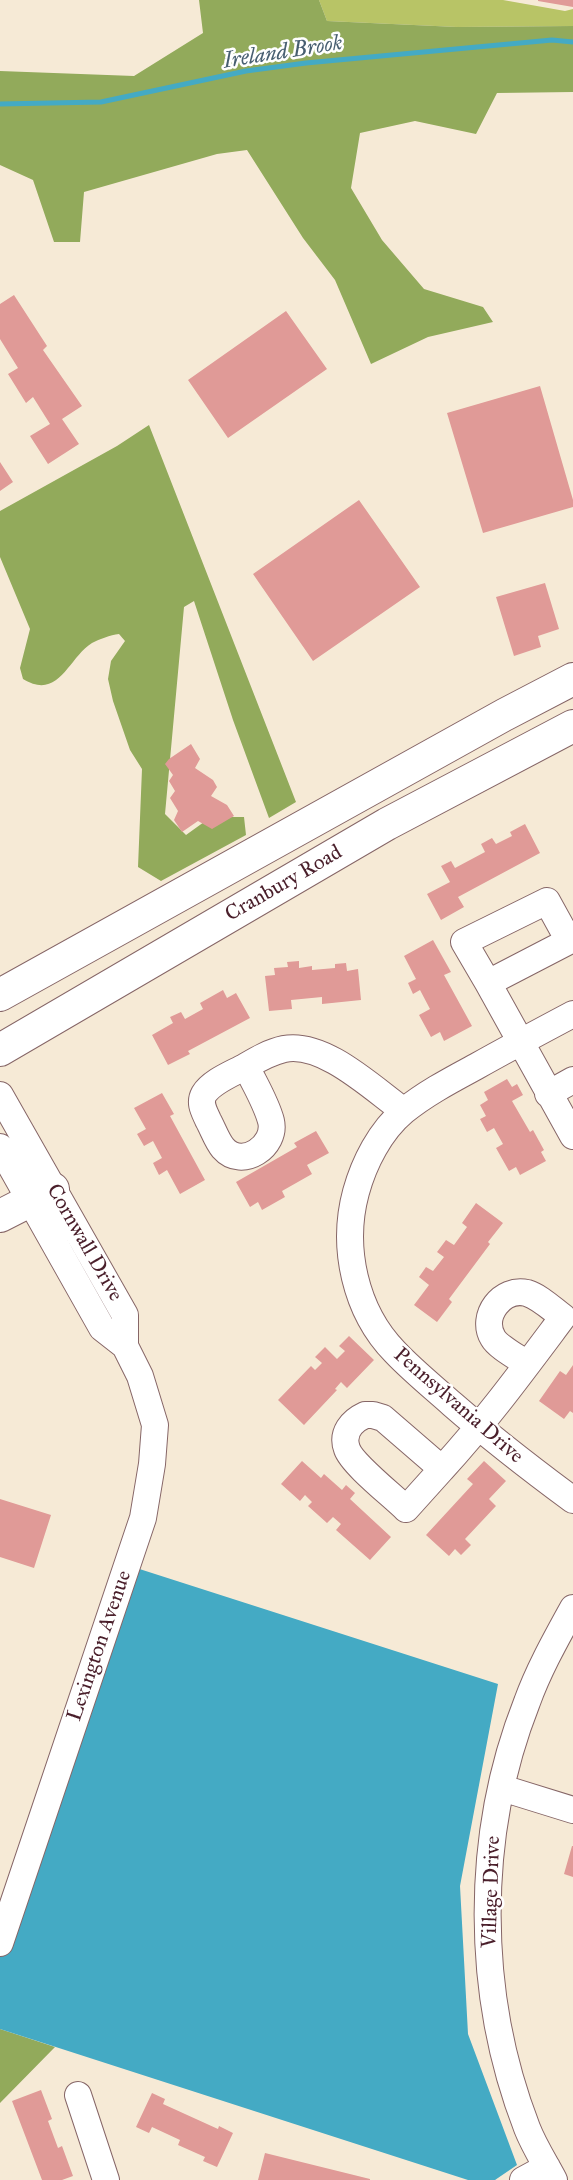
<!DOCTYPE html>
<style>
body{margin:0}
canvas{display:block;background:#f6ead6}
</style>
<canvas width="573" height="2180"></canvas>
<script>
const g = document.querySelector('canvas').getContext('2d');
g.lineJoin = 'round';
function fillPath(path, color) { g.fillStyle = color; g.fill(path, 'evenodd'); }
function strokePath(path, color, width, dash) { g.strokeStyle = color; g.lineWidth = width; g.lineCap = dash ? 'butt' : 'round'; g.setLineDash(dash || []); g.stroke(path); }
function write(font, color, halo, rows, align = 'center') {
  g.font = font + ' "IM FELL Great Primer",serif'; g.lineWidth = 5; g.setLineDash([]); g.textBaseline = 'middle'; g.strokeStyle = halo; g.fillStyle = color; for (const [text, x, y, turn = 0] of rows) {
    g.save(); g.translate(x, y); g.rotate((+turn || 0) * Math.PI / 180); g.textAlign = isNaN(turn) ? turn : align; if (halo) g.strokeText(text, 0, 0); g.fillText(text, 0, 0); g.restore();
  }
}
fillPath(new Path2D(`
 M319,0H503L565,11L573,9V26L457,27L327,21Z`), '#b8c466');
fillPath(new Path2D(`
 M199,0H319L327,21L457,27L573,26V92L497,93L476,134L415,121L360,133L351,188L382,240L424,289L483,307L493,322L428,337L371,364L335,280L303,238L247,150L217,154L84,192L80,242H54L33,180L0,165V71L134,76L203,33Z
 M149,425L296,802L269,818L233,720L194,601L184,607L165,814L186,835L211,817H244L246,835L161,881L138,867L142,769L130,750L113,701L108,679L111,661L125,641L119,634C110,635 100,639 92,643C68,658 59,701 23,679L20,668L30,629L0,557V511L117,446Z
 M0,2029L55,2047L0,2103Z`), '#92aa5b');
fillPath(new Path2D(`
 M127,1565L498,1684L460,1886L468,2034L517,2165L495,2180H468L0,2029V1943Z`), '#44aac4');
strokePath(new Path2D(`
 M0,104L101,102L246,71L306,63L552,40L573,42`), '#44aac4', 5);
fillPath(new Path2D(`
 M538,0H573V7L538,1Z
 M14,295L47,346L43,350L82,406L62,419L79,444L48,464L30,436L50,424L33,397L26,403L8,374L18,368L0,339V304Z
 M286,311L327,369L228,438L188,380Z
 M540,386L573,500V507L483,533L447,413Z
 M0,462L13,482L0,491Z
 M359,500L420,587L313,661L253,574Z
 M545,583L559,629L538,636L541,647L514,656L496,597Z
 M191,744L200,759L195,768L213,780L217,787L211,796L227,805L234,816L212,829L198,821L182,832L174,820L178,811L170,798L175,791L169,781L173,775L165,764L169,759Z
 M525,824L540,853L458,897L464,907L441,920L427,894L450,882L441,866L451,861L455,868L485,852L481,844L492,838L496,844L512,836L510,832Z
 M433,940L451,972L444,975L472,1026L444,1041L440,1032L431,1037L419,1015L430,1009L420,990L413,994L408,983L416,979L404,956Z
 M299,961V968L312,966V970L335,968V964L346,963L347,971L358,969L361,1000L322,1004V997L291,1000L292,1009L269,1011L265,976L275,975L274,968L288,967L287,962Z
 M223,990L227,998L236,993L250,1018L188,1051L190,1054L168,1065L152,1035L173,1023L170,1017L181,1012L185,1019L203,1009L200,1003Z
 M507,1079L512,1087L517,1084L523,1095L512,1101L530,1132L533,1130L544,1150L541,1152L546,1161L520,1175L516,1167L509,1171L496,1148L503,1144L494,1128L487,1132L480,1119L486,1116L480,1105L488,1100L484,1092Z
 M162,1093L174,1114L170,1116L205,1180L180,1194L167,1170L159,1175L153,1163L162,1158L153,1141L144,1146L137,1134L146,1129L134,1108Z
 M316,1131L329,1153L307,1165L312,1174L282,1191L285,1197L262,1210L258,1202L250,1207L236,1182L297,1147L294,1143Z
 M476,1203L503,1223L488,1242L490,1244L449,1299L452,1302L437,1322L414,1305L429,1285L419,1277L426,1267L433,1271L444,1257L437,1252L446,1240L454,1245L467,1227L462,1223Z
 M349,1336L374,1360L347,1388L341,1382L335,1389L337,1390L304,1425L278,1400L311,1366L315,1370L322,1363L315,1357L325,1347L337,1359L345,1351L339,1346Z
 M573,1365V1413L570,1411L564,1419L539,1401L560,1371L566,1375Z
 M302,1461L321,1478L324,1474L342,1490L346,1485L355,1493L350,1499L391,1537L370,1560L336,1530L341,1524L333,1517L327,1523L308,1506L312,1502L305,1495L300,1501L281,1484Z
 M484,1461L506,1481L489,1499L496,1506L465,1539L471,1545L461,1555L455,1549L449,1556L426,1535L473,1484L467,1479Z
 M0,1499L51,1515L34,1568L0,1557Z
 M572,1846H573V1877L564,1874Z
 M41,2090L52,2119L48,2121L58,2148L62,2146L73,2176L62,2180H42L12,2101Z
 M152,2093L165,2099L163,2104L218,2129L219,2126L233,2133L217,2167L203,2161L205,2157L178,2145L180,2140L152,2127L149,2133L136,2127Z
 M265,2153L370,2179V2180H258Z`), '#e09a97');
const minor = new Path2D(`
 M547,901L569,941L488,983L464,942Z
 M488,983L573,1136
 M573,1014C541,1031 509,1048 477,1066C453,1079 426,1093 404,1111C380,1131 364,1163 356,1192C341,1247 355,1311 395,1352C413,1371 433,1387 452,1404C491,1438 531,1469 573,1500
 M246,1066C254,1083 266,1102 271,1121C277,1146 242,1170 223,1148C217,1141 213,1129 208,1120C204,1111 199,1103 204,1094C212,1081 234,1073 246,1066Z
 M246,1066C258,1059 270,1052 284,1049C324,1041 373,1089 404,1111
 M548,1094L573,1080
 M0,1095L125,1315V1346L140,1376L155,1425L152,1464L143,1518L0,1943
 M0,1147L102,1328L125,1346
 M365,1415H373L383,1418L442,1469L406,1509C393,1496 352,1464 347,1449C341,1433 352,1421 365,1415Z
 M442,1469C486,1421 524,1369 563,1317C552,1309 540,1297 527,1293C502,1287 480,1316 493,1338C498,1347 519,1358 527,1364
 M502,1788L573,1810
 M78,2095L106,2180
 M523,2180L547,2167
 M554,2180C545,2163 534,2146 527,2128C475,1994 474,1836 527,1702C539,1669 556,1639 573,1608`);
const major = new Path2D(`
 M0,995L504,715L573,679
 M0,1050L387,824L573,726
 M0,1216L53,1189`);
strokePath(minor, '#866667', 28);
strokePath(major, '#866667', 34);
strokePath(minor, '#fff', 26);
strokePath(major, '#fff', 32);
write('21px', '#4a1f2b', '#fff', [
 ["Cranbury Road",284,884,-30],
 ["Cornwall Drive",84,1243,60],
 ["Pennsylvania Drive",458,1406,41],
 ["Lexington Avenue",100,1646,-71],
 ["Village Drive",492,1892,-88]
]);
write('italic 22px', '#475e70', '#fff', [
 ["Ireland Brook",283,53,-9]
]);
</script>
